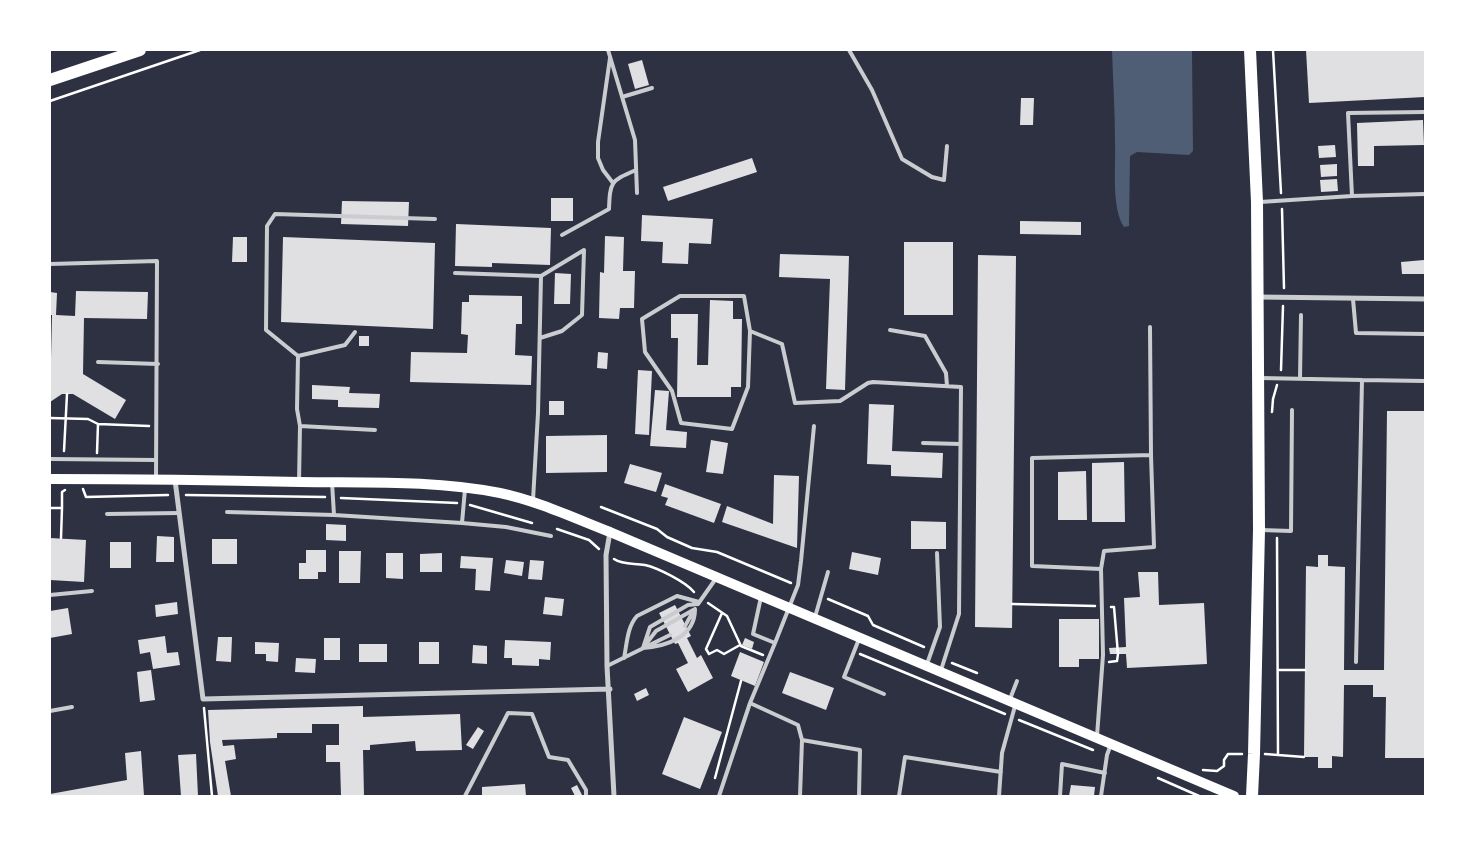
<!DOCTYPE html>
<style>
body{margin:0}
#map{position:relative;width:1475px;height:846px;overflow:hidden;background:#2d3142;font-family:Inter,sans-serif}
canvas{display:block}
.frame{position:absolute;inset:0;border:51px solid #fff;pointer-events:none}
</style>
<div id="map">
<canvas width="1475" height="846"></canvas>
<div class="frame"></div>
</div>
<script>
const g = document.querySelector('canvas').getContext('2d');
g.lineJoin = 'round';
function fillPath(path, color) { g.fillStyle = color; g.fill(path, 'evenodd'); }
function strokePath(path, color, width, dash) { g.strokeStyle = color; g.lineWidth = width; g.lineCap = dash ? 'butt' : 'round'; g.setLineDash(dash || []); g.stroke(path); }
fillPath(new Path2D(`
 M1112,50H1192V53L1193,151L1189,155L1137,152L1130,156L1129,226L1124,227C1111,208 1116,165 1115,143C1115,112 1113,81 1112,50Z`), '#4f5d75');
fillPath(new Path2D(`
 M1306,50H1360V51L1425,50V97L1309,103Z
 M642,60L649,85L635,89L628,64Z
 M1021,98H1034L1033,125H1020Z
 M1423,120L1424,145L1374,146V166H1358L1357,123Z
 M1335,145L1336,157L1319,158L1318,146Z
 M752,158L757,172L668,201L663,187Z
 M1337,164V176L1321,177L1320,165Z
 M1337,179L1338,191L1321,192L1320,180Z
 M551,198H573V221H551Z
 M342,201L409,202L408,226L341,224Z
 M642,215L713,219L711,244L689,243L688,264L662,263L663,242L641,241Z
 M1020,221L1081,222V235L1020,234Z
 M456,224L551,228L550,265L492,263V267L455,266Z
 M605,236L624,237L623,271H635L634,308H620L619,319L599,318L600,272L604,273Z
 M233,237H247V262H232Z
 M283,237L435,243L433,329L281,322Z
 M904,242H953V315H904Z
 M780,254L849,256L845,390L826,389L830,279L779,277Z
 M978,255L1016,256L1012,628L975,627Z
 M1424,260L1425,274H1402L1401,262Z
 M555,273L571,274L570,304H554Z
 M76,291L148,292L147,319L84,318L83,374L126,400L115,419L73,394H62L50,402L52,315H50V292L57,293L56,315L75,316Z
 M469,295L522,296V324H516L515,355L532,356L531,385L410,382L411,352L467,353L468,335L461,334L462,302H469Z
 M710,300L733,301V319H742L741,387H731V397H677L678,338H671V314H698L697,365H708Z
 M359,336H369V346H359Z
 M598,352L608,353L607,369L597,368Z
 M638,370L652,371L649,435L635,434Z
 M312,385L350,387L349,393L380,394L379,408L338,407V400L312,399Z
 M655,390L669,391L666,430L687,432L686,448L650,446Z
 M549,401H564V415H549Z
 M869,404L894,405L892,451L943,453L942,478L891,476V465L867,464Z
 M1387,411H1425V758H1385L1386,697H1373V685H1344L1343,757L1332,756V768H1318V757H1304L1306,566L1318,567V555H1328V566L1345,567L1344,670H1384Z
 M607,435V472L546,473V436Z
 M711,440L728,443L723,474L706,472Z
 M1124,462L1125,522H1092V463Z
 M630,464L662,473L656,492L624,483Z
 M1086,471L1087,520H1058V472Z
 M774,475L799,476L797,548L722,522L727,506L773,524Z
 M665,484L721,504L714,523L665,505L668,498L661,496Z
 M911,521L946,522V549H911Z
 M326,524L346,525V541L326,540Z
 M157,536L174,537V562H156Z
 M50,538L86,540L84,582L50,580Z
 M212,539H237V564H212Z
 M110,542H131V568H110Z
 M306,550H326V572H318V579H299V563H306Z
 M339,551H361L360,583H339Z
 M852,552L881,558L878,575L849,569Z
 M386,553H403V579L386,578Z
 M442,553V572H420V554Z
 M461,556L493,558L490,591L475,590L476,569L460,568Z
 M506,560L524,562L522,576L504,573Z
 M530,560L544,561L542,580L528,579Z
 M1138,572H1158L1159,605L1204,603L1207,664L1127,668L1126,654H1110L1109,648L1126,647L1124,598L1140,597Z
 M545,597L564,599L562,616L543,614Z
 M177,602L178,614L156,617L155,605Z
 M675,605L691,636L687,638L697,658L701,655L713,678L688,692L676,669L688,663L678,643L675,644L659,613Z
 M68,608L72,634L50,638V611Z
 M1059,619H1099V659H1079V667H1059Z
 M165,636L167,653L178,652L180,665L153,669L150,652L140,654L138,640Z
 M218,637H232L231,662L216,661Z
 M324,638H340V660H324Z
 M745,638L754,642L752,649L742,645Z
 M505,640L551,642L550,660L539,659V666L512,665V658H504Z
 M255,642L279,643L278,662L266,661V654H255Z
 M419,642H439V664H419Z
 M359,644H387V662H359Z
 M473,645L487,646V664L472,663Z
 M740,652L764,662L755,686L731,676Z
 M296,658L316,659L315,673L295,672Z
 M151,670L155,700L140,702L137,672Z
 M790,672L834,688L826,710L782,693Z
 M646,688L649,695L637,701L634,694Z
 M363,706V717L460,714L462,750L416,751L415,741L370,745V750H363L364,796H341L340,762H326V745H339V724H312V733H277V738L222,740L223,746L234,745L236,759L225,761L231,796H218L210,742L208,710Z
 M684,717L722,732L700,789L662,774Z
 M478,727L484,731L473,749L466,745Z
 M141,751L144,796H50V794L127,780L125,753Z
 M196,754L198,796H181L178,755Z
 M525,784L526,796H482V787Z
 M577,785L582,795L580,796H575L571,788Z
 M1071,785L1095,787L1094,796H1069Z`), '#e0e0e3');
strokePath(new Path2D(`
 M1273,50L1281,193
 M50,101L200,50
 M1282,209L1284,288
 M1281,370L1283,306
 M1272,412L1273,399L1277,385
 M50,418L88,419L98,424L97,453
 M98,424L149,426
 M64,451L67,394
 M83,489L86,497L168,495
 M186,495L325,497
 M341,498L457,503
 M470,505L532,523
 M601,507L657,529L667,537L692,548L717,552L791,583
 M50,508H62V492L65,490
 M557,529L589,540L599,549
 M61,538L62,508
 M614,559C623,565 634,563 645,565C658,568 686,582 694,592
 M828,599L868,616L873,625L924,647
 M708,603L727,616L741,646L763,655
 M1012,604L1095,606
 M722,613L706,649L709,654L717,650L724,654L740,645
 M860,654L1005,714
 M1109,662L1117,661L1118,654L1114,607H1111
 M952,663L977,673
 M1278,670H1305
 M204,708L212,796
 M1019,720L1093,750
 M1265,754L1278,755L1277,538
 M1278,755L1304,757
 M1203,770L1217,771L1224,766V760L1228,754H1242
 M715,778L741,681
 M1158,778L1199,796`), '#fff', 2.5);
strokePath(new Path2D(`
 M608,50L635,140L637,193
 M849,50L872,90L902,159L932,177L944,180L947,146
 M610,58L598,142V158L603,170L613,183
 M622,97L652,88
 M1352,196L1348,113L1425,112
 M1260,202L1352,196L1425,194
 M562,235L609,209C610,181 611,181 636,170
 M50,264L157,261L156,479
 M455,273L541,276L538,413L533,500
 M1353,299L1356,333L1425,334
 M890,330L925,336L946,373L947,386
 M750,331L748,387L732,429L681,423L672,391L645,352L642,319L680,296H744L750,331L782,344L795,403L840,401L868,383L873,382L961,387L959,614L941,670
 M540,338L562,331L582,315L584,250L541,276
 M298,356L345,345L355,332
 M98,362L158,364
 M1260,378L1362,380
 M1300,379L1301,315
 M300,426L375,430
 M923,443L960,444
 M50,459L156,460
 M299,482L300,426L297,409L298,356L266,330L267,226L275,214L435,219
 M332,482L334,515L462,523L465,489
 M227,512L334,515
 M107,514L179,513
 M462,523L506,527L551,536
 M1261,530L1291,531L1292,410
 M1101,569L1104,551L1154,547L1151,455
 M50,595L92,591
 M761,597L753,634L775,643L798,585L801,561L814,426
 M698,604L717,577
 M815,617L828,572
 M685,626L694,610
 M859,639L844,677L884,694
 M646,644L656,631L695,609
 M643,648L650,627L688,605L698,604
 M643,648C667,646 695,637 695,609
 M624,658C627,644 627,627 637,616L677,596L699,602
 M1356,662L1362,380L1425,381
 M927,664L940,627L937,553
 M607,666L670,635
 M1010,699L1017,681
 M750,703L798,725L802,740L800,796
 M50,711L72,707
 M1097,736L1103,655L1101,569L1032,566V458L1151,455L1150,327
 M802,740L860,750L859,796
 M465,796L508,713L532,714L549,757L568,760L586,790V796
 M719,796L750,703L775,643
 M899,796L905,757L1001,772
 M999,796L1002,753L1015,706
 M1060,796L1062,764L1105,773
 M1101,796L1107,755L1111,744`), '#caccd0', 4);
strokePath(new Path2D(`
 M1258,297L1425,299
 M175,480L203,699L610,689
 M610,532L606,555L607,666L614,796`), '#caccd0', 5);
strokePath(new Path2D(`
 M50,479C133,479 216,480 300,482C366,483 434,480 500,493C538,501 574,518 610,532L1234,796`), '#fff', 10);
strokePath(new Path2D(`
 M1250,50L1257,202L1259,530L1254,754L1252,796
 M50,80L140,50`), '#fff', 12);
</script>
